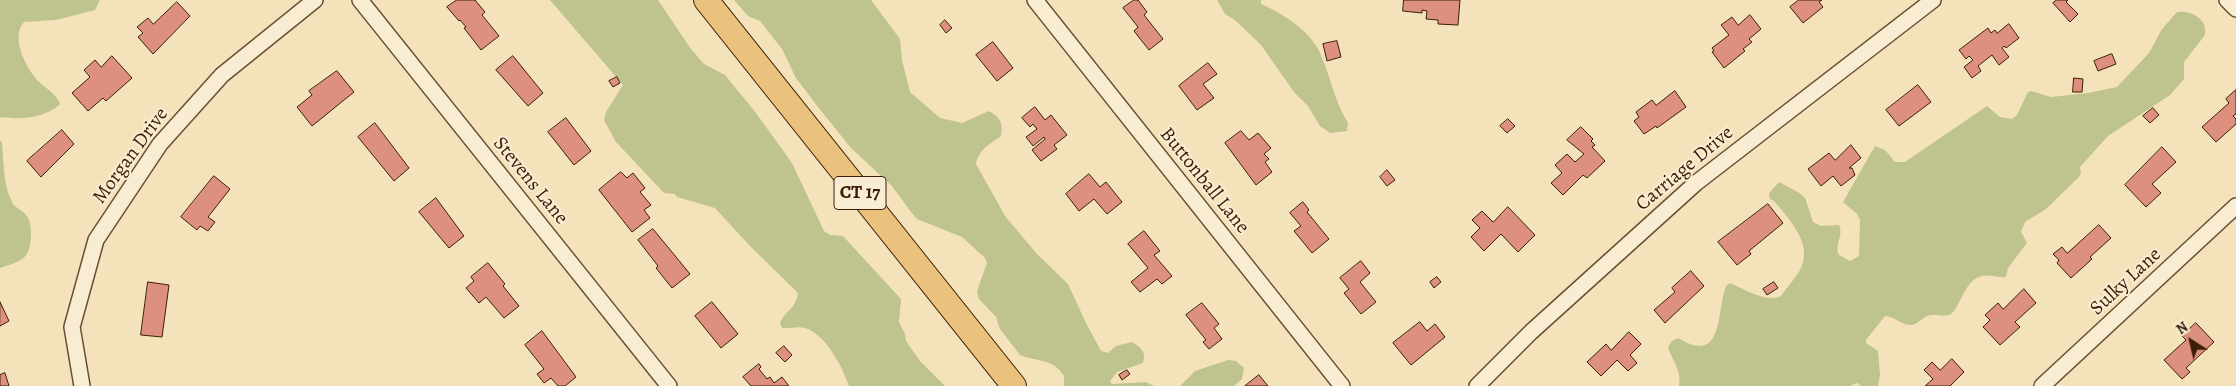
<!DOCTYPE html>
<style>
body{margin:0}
#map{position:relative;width:2236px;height:386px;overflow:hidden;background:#f4e3ba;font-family:Alegreya,serif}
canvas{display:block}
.north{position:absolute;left:2166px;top:316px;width:50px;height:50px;-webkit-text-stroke:4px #f8edd2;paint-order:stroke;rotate:325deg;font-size:14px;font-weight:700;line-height:20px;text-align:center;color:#3c1d08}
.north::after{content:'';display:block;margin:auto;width:18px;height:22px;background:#3c1d08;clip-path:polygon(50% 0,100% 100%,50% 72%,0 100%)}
</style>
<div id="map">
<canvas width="2236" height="386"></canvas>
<div class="north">N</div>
</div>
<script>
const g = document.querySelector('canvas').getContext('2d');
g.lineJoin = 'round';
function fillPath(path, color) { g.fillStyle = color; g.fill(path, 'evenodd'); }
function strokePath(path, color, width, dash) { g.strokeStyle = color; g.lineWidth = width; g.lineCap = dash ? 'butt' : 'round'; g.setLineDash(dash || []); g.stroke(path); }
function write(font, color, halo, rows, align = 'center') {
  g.font = font + ' Alegreya,serif'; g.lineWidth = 4; g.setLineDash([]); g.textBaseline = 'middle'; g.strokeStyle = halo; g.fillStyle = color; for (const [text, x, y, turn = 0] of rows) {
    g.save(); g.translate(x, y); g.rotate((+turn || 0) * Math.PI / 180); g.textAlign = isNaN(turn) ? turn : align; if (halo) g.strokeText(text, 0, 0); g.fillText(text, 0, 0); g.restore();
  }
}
fillPath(new Path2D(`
 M0,0H100L95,10L56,20L24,22C10,37 26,68 38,81C45,88 57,94 60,104C47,118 18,120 0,117Z
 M550,0H658L691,49L704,64L725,75L756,113L792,163L824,231L830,235L843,236L901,299L899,322L905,334L906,341L920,361L945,386H849C843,368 825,333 805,328C797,326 790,329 782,328L780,323C786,309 795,311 798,293L750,246L715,208L677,197L675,194L664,193L616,142L604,120L606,112L623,85Z
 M734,0H871L900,39L902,60L910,92L940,118L962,123L989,111C1001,118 1003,123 1001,136C990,144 978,150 976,164L1005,216L1037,254L1068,284L1086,323L1101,351L1108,353L1116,346L1132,342C1142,348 1146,352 1143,363L1117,372L1110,381L1112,384L1146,382L1154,386H1064V376C1053,358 1037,362 1020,355L1000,329L996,317L979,299L977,291L987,263L985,258L962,237L917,219L911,212L892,186L851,148L818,107L796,78L782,49L760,21L748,16Z
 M1217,0H1261V4C1284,14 1311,31 1321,55C1331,79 1335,102 1348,123L1347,131L1330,133L1320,126L1308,106L1294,92L1261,45L1236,21L1225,14Z
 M2177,12C2191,10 2208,19 2205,35L2184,62V79L2170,95L2108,136L2080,167L2081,174L2078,178L2046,209L2025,222L2021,232L2027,243L2008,268L2006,277C1997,278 1988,273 1979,277C1964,283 1960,307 1951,314C1945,318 1934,313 1927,316C1922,318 1917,325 1910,325C1901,325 1894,316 1885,316L1866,340V343L1878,351L1880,375L1878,386H1861L1857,383L1850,386H1679C1682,371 1672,360 1668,347L1672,341L1678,338C1724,366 1716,313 1726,286L1730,283C1743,289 1767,303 1781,296C1787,287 1795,279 1800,270C1814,244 1789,219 1774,201L1770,199L1769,193L1779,182L1798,192L1805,198L1813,222L1821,226L1839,225C1844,236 1834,245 1839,255L1850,261L1859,256L1860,220L1857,214L1843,202L1875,146L1885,150L1895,162H1905L1987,106L2000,117L2012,119L2017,115L2028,92L2031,91L2051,97L2088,93L2117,87L2149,53L2162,29Z
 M0,140L2,143C4,163 3,186 13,204C16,208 22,210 25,214C31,220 31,228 31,236C30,260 21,261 0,268Z
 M1228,360L1236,361L1244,368L1242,379L1234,386H1180L1195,371Z`), '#bfc38d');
const building = new Path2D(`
 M457,0H475L485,12L482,15L499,36L481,50L464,28L466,27L460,20L459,21L447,7Z
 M1134,0H1138L1147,12L1144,15L1163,39L1149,50L1134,31L1138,27L1123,8Z
 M1404,0H1460L1458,25L1438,24V20L1426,19L1427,11L1422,10V13L1403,11Z
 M1799,0H1822L1819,2L1823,7L1803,23L1790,7Z
 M2057,0H2068L2066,2L2078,14L2070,22L2053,3Z
 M177,2L190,16L153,54L138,37L143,33L137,27L148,18L153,24Z
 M1750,15L1761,29L1749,39L1752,42L1743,49L1745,51L1724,68L1712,52L1714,51L1712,48L1729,35L1721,25L1732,17L1738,25Z
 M945,20L952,28L946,33L940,25Z
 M2009,24L2019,38L2006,48L2004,46L2002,48L2009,57L1999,65L1992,55L1978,66L1981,71L1972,78L1964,67L1973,60L1969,56L1966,59L1959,50L1988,28L1991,33L1995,30L1997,33Z
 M1337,41L1341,57L1327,61L1323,44Z
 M993,42L1013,68L997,81L976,55Z
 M2112,54L2116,64L2098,71L2094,61Z
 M112,56L132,78L106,101L103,98L88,111L72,93L90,77L84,70L95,60L101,67Z
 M513,56L543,93L528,106L496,70Z
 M1208,63L1217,74L1203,84L1214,98L1197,110L1179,86Z
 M337,71L354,92L312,126L297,107L312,95L309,91Z
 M617,77L620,83L613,87L609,81Z
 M2074,78L2083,79L2082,92H2073Z
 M1918,85L1931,102L1899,126L1886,110Z
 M2236,90V114L2233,116L2236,119V124L2216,142L2202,127L2229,103L2226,99Z
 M1675,91L1686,107L1657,128L1656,126L1644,134L1634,121L1639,117L1636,112L1652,100L1656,105Z
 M1035,107L1045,120L1051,115L1067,135L1054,145L1057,149L1041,161L1032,150L1045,139L1044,137L1033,146L1026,137L1037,129L1033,124L1030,127L1022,118Z
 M2153,108L2159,115L2150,123L2143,116Z
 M566,118L591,151L574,165L548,132Z
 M1508,119L1515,126L1507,133L1500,126Z
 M375,123L409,168L394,181L358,137Z
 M1581,127L1593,139L1591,141L1595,145L1592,147L1605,161L1587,178L1583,175L1563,195L1551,183L1562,173L1555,165L1567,154L1575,162L1584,154L1567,140Z
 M62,130L74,144L41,177L27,161Z
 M1241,131L1249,140L1258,133L1271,148L1264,154L1269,159L1265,162L1272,172L1256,185L1225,143Z
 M1851,145L1861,158L1849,168H1852L1855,175L1841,186L1833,176L1821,186L1808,169L1829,153L1835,160Z
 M2162,147L2176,162L2152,184L2161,193L2146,207L2125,185Z
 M1387,170L1395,180L1387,186L1380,177Z
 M621,172L627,178L633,173L645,188L640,192L651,205L644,210L650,218L632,232L599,190Z
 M1089,174L1100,187L1106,182L1122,202L1107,214L1094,199L1079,211L1066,194Z
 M214,176L230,189L208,217L215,222L208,231L200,226L197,230L181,217Z
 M436,198L464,236L449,248L419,212Z
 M1303,202L1309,210L1307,212L1329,239L1312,253L1294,231L1301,226L1290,213Z
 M1768,204L1783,223L1749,251L1751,254L1737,265L1718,242Z
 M1508,207L1535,235L1518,252L1501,234L1484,251L1471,237L1480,228L1472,220L1482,211L1493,222Z
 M2099,225L2111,238L2090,257L2092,259L2071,278L2057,263L2059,260L2053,254L2062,247L2067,253Z
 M653,229L690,274L672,288L656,268L658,266L638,240Z
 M1144,231L1160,251L1154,255L1172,276L1162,284L1157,279L1140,292L1131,282L1148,268L1128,244Z
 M1361,261L1370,273L1360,282L1376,302L1361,314L1344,293L1349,289L1340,278Z
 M488,263L505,284L503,286L519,306L504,318L486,297L479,303L466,288L474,281L471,277Z
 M1691,271L1704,286L1665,323L1654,310L1675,292L1672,288Z
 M1437,277L1441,282L1434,288L1430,282Z
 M148,282L169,285L162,337L141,335Z
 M1774,282L1778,288L1767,295L1763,289Z
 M2024,289L2036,303L2015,322L2020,327L2000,345L1983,327L1990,320L1985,315L1998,303L2003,309Z
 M0,302L9,321L0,326Z
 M712,302L738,334L721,348L695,316Z
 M1202,303L1219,324L1214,328L1222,339L1209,349L1203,342L1206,340L1186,315Z
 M1420,322L1427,331L1435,324L1445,337L1411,365L1393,343Z
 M2196,323L2214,342L2186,368L2190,372L2182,379L2164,360L2186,340L2182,336Z
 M542,331L576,377L565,386H558L551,378L544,383L537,374L544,369L525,345Z
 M1629,332L1641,344L1630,355L1637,363L1628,371L1617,360L1601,376L1587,362L1606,344L1611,350Z
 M784,346L792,355L785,362L776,353Z
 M1952,359L1964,372L1950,386H1925L1933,379L1924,370L1932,362L1940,370Z
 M759,364L761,367L759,369L767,379L770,377L774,383L782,377L789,386H751L743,377Z
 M1127,370L1130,374L1122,380L1119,375Z
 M5,373L9,386H0V375Z
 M1259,375L1268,386H1245Z`);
fillPath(building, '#dd907e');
strokePath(building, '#3c1d08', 1);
const street = new Path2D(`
 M360,0L669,386
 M1035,0L1342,386
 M2227,0L2236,9
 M82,386L72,327L96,240L160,144L222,75L315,0
 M1477,386L1531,332L1696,183L1933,0
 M2042,386L2236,206`);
const primary = new Path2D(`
 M706,0L1014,386`);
strokePath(street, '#6a4e34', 18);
strokePath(primary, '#3c1d08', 26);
strokePath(street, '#f8edd2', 15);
strokePath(primary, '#eac27d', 24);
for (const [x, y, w] of [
 [860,193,52]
]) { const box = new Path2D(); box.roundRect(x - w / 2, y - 16.5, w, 33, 4); g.fillStyle = '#f8edd2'; g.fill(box); strokePath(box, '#3c1d08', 1); }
write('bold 19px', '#3c1d08', null, [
 ["CT 17",860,193]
]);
write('20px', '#3c1d08', '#f8edd2', [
 ["Morgan Drive",131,156,-54],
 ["Carriage Drive",1685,169,-40],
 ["Stevens Lane",530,181,51],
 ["Buttonball Lane",1204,181,51],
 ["Sulky Lane",2126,282,-43]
]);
</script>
